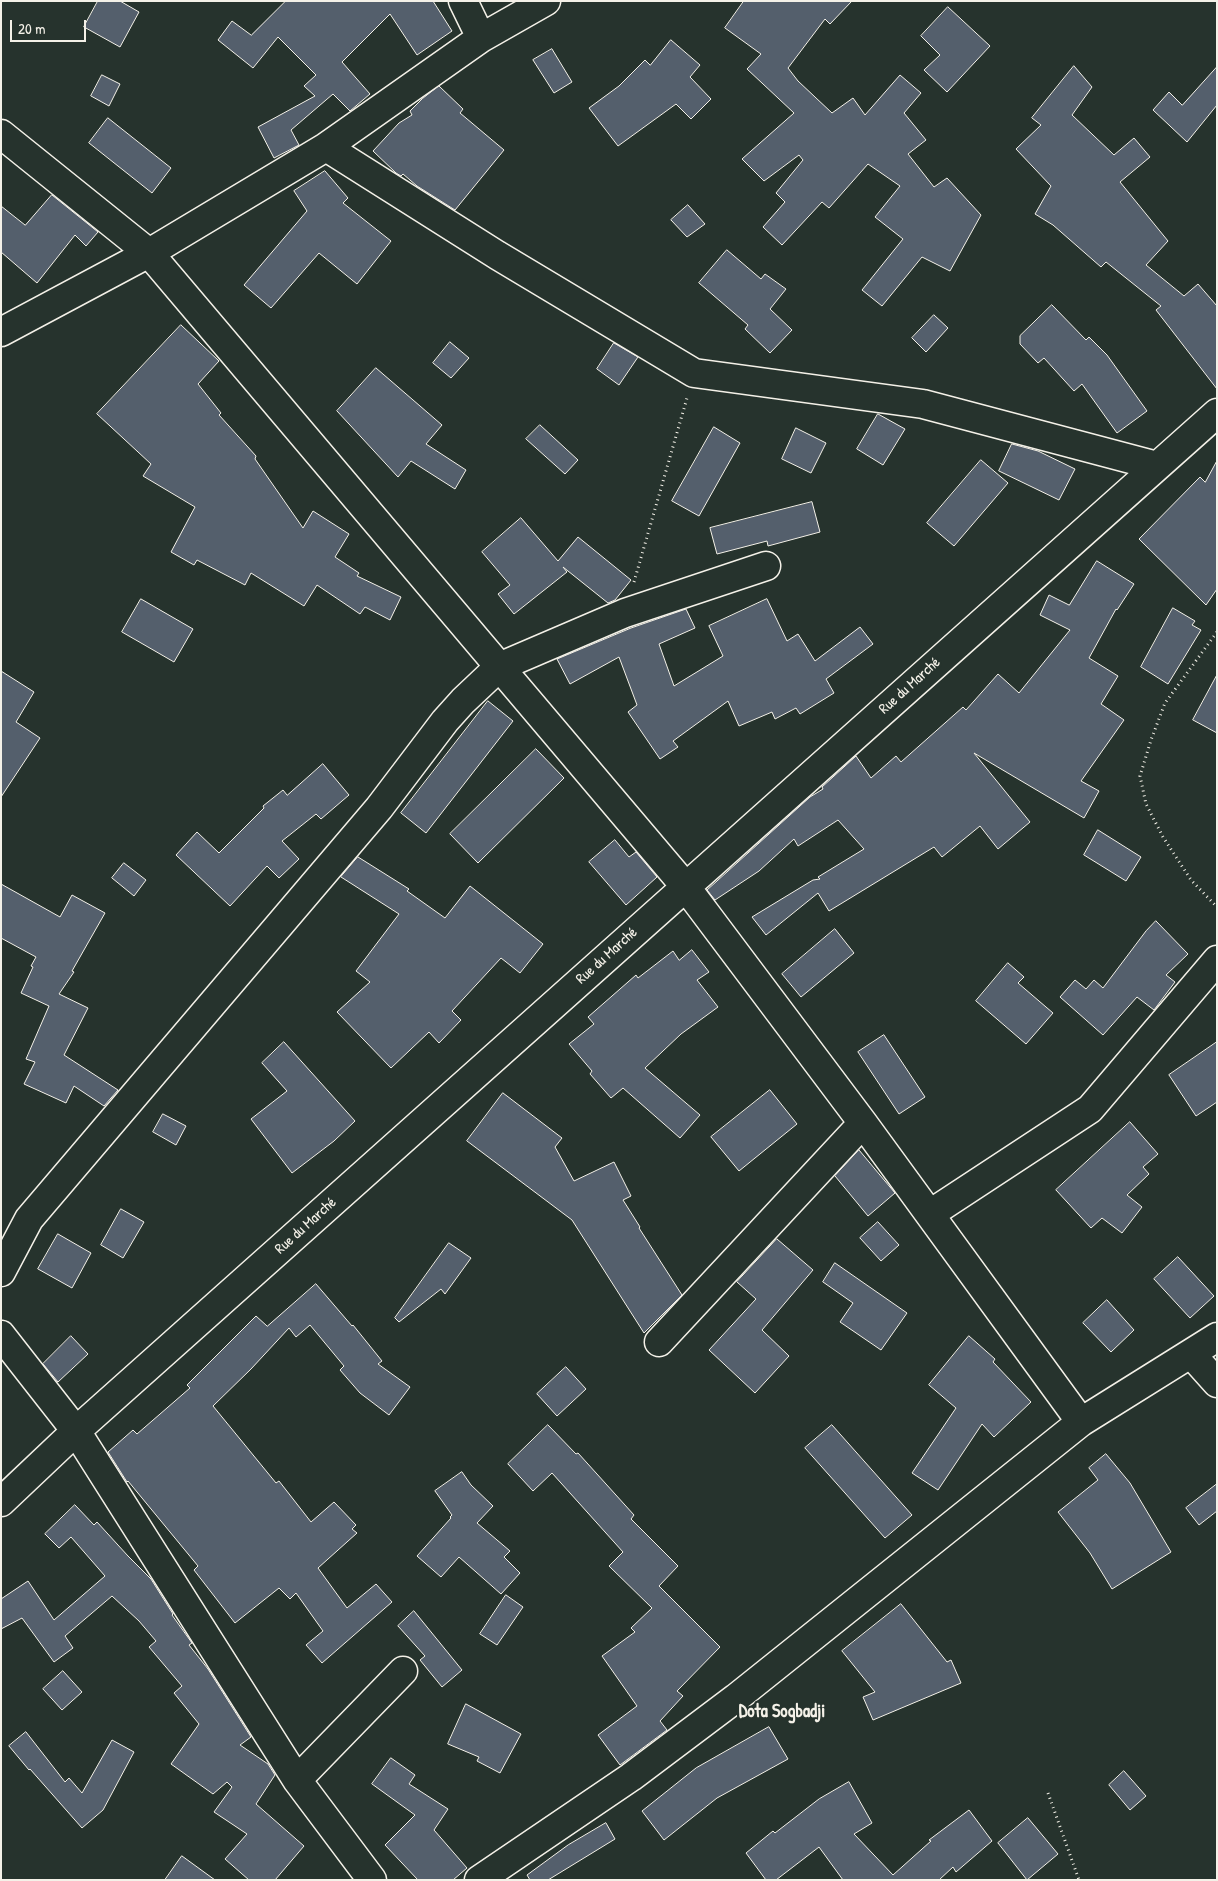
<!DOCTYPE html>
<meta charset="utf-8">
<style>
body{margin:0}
#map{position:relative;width:1218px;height:1881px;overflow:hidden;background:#26332d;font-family:"Patrick Hand",sans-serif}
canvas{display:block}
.frame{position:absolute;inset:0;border:2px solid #f4f1e8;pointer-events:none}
.scale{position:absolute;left:10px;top:20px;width:76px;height:22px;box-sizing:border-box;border:2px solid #f4f1e8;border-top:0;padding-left:6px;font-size:15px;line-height:18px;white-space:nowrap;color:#f4f1e8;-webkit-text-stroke:4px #26332d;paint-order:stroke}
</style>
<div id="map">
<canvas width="1218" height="1881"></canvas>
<div class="frame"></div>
<div class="scale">20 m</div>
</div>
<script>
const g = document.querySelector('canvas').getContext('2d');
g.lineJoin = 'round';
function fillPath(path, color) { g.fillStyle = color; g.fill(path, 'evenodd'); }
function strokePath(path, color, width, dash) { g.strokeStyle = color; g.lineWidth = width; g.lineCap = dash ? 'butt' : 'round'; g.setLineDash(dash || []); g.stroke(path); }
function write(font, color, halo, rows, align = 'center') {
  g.font = font + ' "Patrick Hand",sans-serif'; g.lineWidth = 4.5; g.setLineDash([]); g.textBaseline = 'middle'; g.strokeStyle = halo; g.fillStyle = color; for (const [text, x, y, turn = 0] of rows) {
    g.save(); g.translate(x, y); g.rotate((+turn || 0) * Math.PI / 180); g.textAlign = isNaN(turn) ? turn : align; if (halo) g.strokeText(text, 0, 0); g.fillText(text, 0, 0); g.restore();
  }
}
const building = new Path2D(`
 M98,1H120L139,12L120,47L84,27Z
 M286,1H433L452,31L417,55L390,14L342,62L370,94L350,111L333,94L291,130L299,145L274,158L258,127L315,96L304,86L316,75L278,37L253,68L218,40L232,21L251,35Z
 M744,1H852L830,24L825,19L788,68L798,81L832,113L853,98L865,115L900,75L921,93L904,113L926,140L908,154L934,187L947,178L981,215L950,271L922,257L882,306L862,290L903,239L875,217L900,186L868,164L829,208L822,202L782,245L763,227L785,202L776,193L803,160L799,155L764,181L742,159L794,113L747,69L761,54L725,28Z
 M948,7L990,46L947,92L924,70L940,55L921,36Z
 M671,40L700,65L690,77L711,99L691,119L676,104L618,146L589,108L619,86L645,60L650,65Z
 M552,49L572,82L554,93L533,60Z
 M1074,66L1092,87L1072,115L1114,155L1134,138L1150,157L1120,182L1168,241L1146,265L1184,296L1198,284L1217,306V389L1156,310L1161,306L1106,262L1101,267L1053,225L1035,214L1051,186L1016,149L1041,125L1032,118Z
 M1217,67V105L1187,142L1153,110L1169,92L1182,105Z
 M102,75L120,84L109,106L91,96Z
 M439,86L463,109L460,113L504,150L455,210L417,186L403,174L401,176L396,173L373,151L399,123L412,115L410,111L422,99Z
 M108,118L171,168L152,193L89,143Z
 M325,171L348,198L343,203L391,241L357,284L319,253L271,308L244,285L307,211L294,191Z
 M52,195L98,232L86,246L75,235L37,283L1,252V206L25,225Z
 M688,205L705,224L687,237L671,220Z
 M727,250L761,279L765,274L786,289L770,309L792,330L770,353L745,329L748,325L699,283Z
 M1052,305L1086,340L1089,337L1107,355L1147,411L1117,433L1082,384L1074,391L1044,358L1038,363L1020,344V336Z
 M934,315L948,328L926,352L912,338Z
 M181,325L219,361L198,384L221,413L219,415L256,456L255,459L303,528L313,511L349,534L335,557L359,573L357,576L401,597L390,620L365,607L360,614L317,585L304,606L251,573L245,585L197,560L194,565L171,552L195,507L143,476L151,464L97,414Z
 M450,342L469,358L451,378L433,363Z
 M614,343L638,357L619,385L597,369Z
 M376,368L442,425L426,444L466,470L455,489L411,461L398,477L337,411Z
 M878,414L905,429L883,465L857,449Z
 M540,425L578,460L565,474L526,439Z
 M714,427L740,443L699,516L672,501Z
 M796,428L826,443L811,473L782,459Z
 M1012,444L1038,451L1075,469L1059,500L999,471Z
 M981,460L1008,483L954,546L927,523Z
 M1217,461V589L1206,605L1139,539L1200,477L1205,482Z
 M812,502L820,532L768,546L767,541L717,554L710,528Z
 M521,518L558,561L578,537L631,580L615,600L608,603L563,567L567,572L514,614L498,594L510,585L482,552Z
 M1097,561L1134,584L1117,610L1116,609L1089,658L1118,676L1101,704L1124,720L1081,781L1099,791L1084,818L974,753L1030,822L998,849L980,826L942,857L934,847L829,911L818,893L766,935L752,917L813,880L820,879L818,877L864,849L838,820L798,846L794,839L759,871L715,900L707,890L810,797L823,789L822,787L856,756L871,778L896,756L901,762L963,707L966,710L998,674L1019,693L1070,630L1040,615L1049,595L1069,605Z
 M141,599L193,629L174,662L122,632Z
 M767,599L787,641L798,634L815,661L860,627L873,644L826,679L834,693L800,714L796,708L775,719L772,712L739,726L728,701L673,741L678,747L660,759L628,712L637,705L619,657L570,684L557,659L631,628L686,609L695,628L659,644L674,686L723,656L709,626Z
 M1173,608L1195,621L1192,625L1201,630L1168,684L1141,667Z
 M1,671L34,692L16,722L40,738L1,797Z
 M1217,675V733L1193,720Z
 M488,701L513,721L426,833L401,813Z
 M536,749L564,778L478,863L450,834Z
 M323,764L349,795L321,819L316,814L282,841L299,859L279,878L267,866L230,906L176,855L197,832L219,853L264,808L263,806L283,790L287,795Z
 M1098,830L1141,857L1126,881L1084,855Z
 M615,840L629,857L636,852L657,877L626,905L589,862Z
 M358,857L409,889L407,891L445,918L470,886L543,944L520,973L501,958L452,1011L461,1020L439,1043L429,1032L391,1068L337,1012L370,982L356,971L399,914L341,877Z
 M124,863L146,880L134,896L112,878Z
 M1,884L60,917L72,895L105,913L72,971L74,972L59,994L88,1008L64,1055L118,1090L104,1106L74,1086L66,1103L24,1084L35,1062L26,1059L49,1006L21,993L33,967L31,966L36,957L1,938Z
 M1156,921L1188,954L1166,975L1175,982L1154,1010L1137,997L1103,1035L1060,997L1075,980L1086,989L1094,980L1103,988L1146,931Z
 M835,929L854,953L801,997L782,974Z
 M692,950L709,972L697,980L718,1007L681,1034L645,1068L700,1115L680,1138L623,1088L611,1098L590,1074L592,1071L569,1044L594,1024L588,1017L636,975L638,978L673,951L679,960Z
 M1008,963L1024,977L1018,983L1053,1013L1026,1044L976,1001Z
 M884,1035L925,1097L899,1114L858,1052Z
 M284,1042L355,1121L334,1141L292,1173L251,1119L287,1091L262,1063Z
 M1217,1042V1102L1196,1116L1169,1075Z
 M770,1090L797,1124L739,1171L711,1137Z
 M503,1093L562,1138L555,1147L574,1181L614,1162L631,1196L623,1200L640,1227L639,1228L682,1295L644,1333L572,1220L467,1141Z
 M163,1114L186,1126L176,1145L153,1132Z
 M1130,1122L1158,1154L1143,1167L1149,1174L1127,1195L1142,1207L1122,1233L1102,1218L1091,1228L1056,1190Z
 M859,1150L895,1193L868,1216L835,1176Z
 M121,1209L144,1222L123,1258L101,1245Z
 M878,1222L899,1245L881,1261L860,1238Z
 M58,1234L91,1253L72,1288L38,1269Z
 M777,1239L813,1270L762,1330L789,1356L755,1393L709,1350L756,1299L737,1282Z
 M449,1243L471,1258L445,1294L441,1289L399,1322L395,1318Z
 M1178,1257L1214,1296L1190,1318L1154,1279Z
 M835,1263L907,1313L881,1350L840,1322L853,1303L823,1282Z
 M316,1284L352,1326L353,1325L382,1361L378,1364L410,1387L389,1415L360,1393L340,1370L344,1366L310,1325L296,1337L289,1328L251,1369L213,1406L276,1483L279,1481L311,1522L334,1502L356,1525L352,1529L357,1533L318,1568L347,1608L376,1584L392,1602L322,1663L306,1645L323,1631L296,1593L290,1599L279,1588L235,1623L194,1570L198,1566L128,1481L127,1482L108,1452L133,1430L137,1434L190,1388L187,1385L256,1316L267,1326Z
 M1107,1300L1134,1330L1111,1352L1083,1323Z
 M71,1336L88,1354L58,1382L43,1364Z
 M969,1336L995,1359L993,1362L1031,1402L994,1437L982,1424L938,1490L912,1473L956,1408L929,1385Z
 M566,1367L586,1389L557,1416L537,1394Z
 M548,1425L576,1454L578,1453L634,1515L631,1519L678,1566L659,1586L720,1647L677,1691L683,1696L660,1721L667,1730L620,1765L598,1735L637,1706L602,1656L635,1632L631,1628L652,1608L609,1566L623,1552L552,1473L533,1491L508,1464Z
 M832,1425L912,1515L885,1538L805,1448Z
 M1106,1454L1130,1483L1171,1552L1112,1589L1090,1553L1058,1512L1098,1480L1089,1468Z
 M462,1472L471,1485L493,1506L477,1523L510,1551L504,1557L520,1573L501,1594L459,1557L441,1577L417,1556L451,1518L450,1517L452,1515L435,1491Z
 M1217,1484V1511L1199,1525L1186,1508Z
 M75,1505L94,1525L97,1522L128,1556L151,1579L173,1614L172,1615L192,1643L189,1645L208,1669L251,1737L240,1745L268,1764L275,1775L256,1804L304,1846L275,1880H249L225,1859L247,1834L214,1812L232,1787L227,1782L213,1794L171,1764L199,1724L174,1693L182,1686L149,1647L156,1641L139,1621L112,1596L65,1636L73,1648L54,1662L22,1618L1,1629V1599L28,1581L54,1620L105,1576L71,1537L59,1548L45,1534Z
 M506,1595L523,1607L497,1645L480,1634Z
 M901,1604L947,1662L951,1660L961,1683L873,1720L863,1697L875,1692L842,1651Z
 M414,1611L462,1670L442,1687L420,1660L425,1656L398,1626Z
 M63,1671L82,1692L62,1710L43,1689Z
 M466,1704L521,1734L500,1773L477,1761L479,1757L448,1744Z
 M769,1727L788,1759L717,1798L664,1840L642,1811L696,1768Z
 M26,1732L65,1782L69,1778L82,1793L112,1740L134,1752L103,1810L82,1828L30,1769L29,1770L9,1746Z
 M391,1758L415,1775L409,1784L448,1809L434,1830L467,1868L453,1880H418L385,1845L415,1815L372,1784Z
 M1124,1771L1146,1796L1130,1810L1109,1785Z
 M849,1782L872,1823L854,1834L893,1875L931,1841L929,1840L969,1810L992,1841L956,1872L953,1867L939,1880H843L819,1847L776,1880H766L746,1853L773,1831L775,1833L819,1799Z
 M1028,1818L1058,1854L1027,1880L998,1843Z
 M606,1823L615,1839L548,1880H530L527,1875L568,1845Z
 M182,1856L215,1880H165Z`);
fillPath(building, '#545f6c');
strokePath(building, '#f4f1e8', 1);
const minor = new Path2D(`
 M463,1L481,38
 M1,134L149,253L685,886L863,1123L1081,1422
 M326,147L497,255L694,373L923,404L1157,466
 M1,332L149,253L326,147L481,38L546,1
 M930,1214L1090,1109L1217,960
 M1,1272L29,1219L379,808L445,721L463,701L499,667L625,613L766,566
 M1,1335L76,1431L297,1780L372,1880
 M659,1342L863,1123
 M1191,1354L1217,1383
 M1,1502L76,1431L1217,413
 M297,1780L403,1671
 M479,1880L631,1777L736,1698L1081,1422L1217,1337`);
strokePath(minor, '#f4f1e8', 31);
strokePath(new Path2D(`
 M634,582L687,398
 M1217,632L1165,703L1151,740L1140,776L1146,804L1163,837L1191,880L1217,907
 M1048,1793L1079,1880`), '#f4f1e8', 3, [1, 4]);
strokePath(minor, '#26332d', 28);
write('15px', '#f4f1e8', '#26332d', [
 ["Rue du Marché",910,686,-42],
 ["Rue du Marché",607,956,-42],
 ["Rue du Marché",306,1226,-42]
]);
write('bold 18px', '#f4f1e8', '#26332d', [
 ["Dota Sogbadji",782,1712]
]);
</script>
